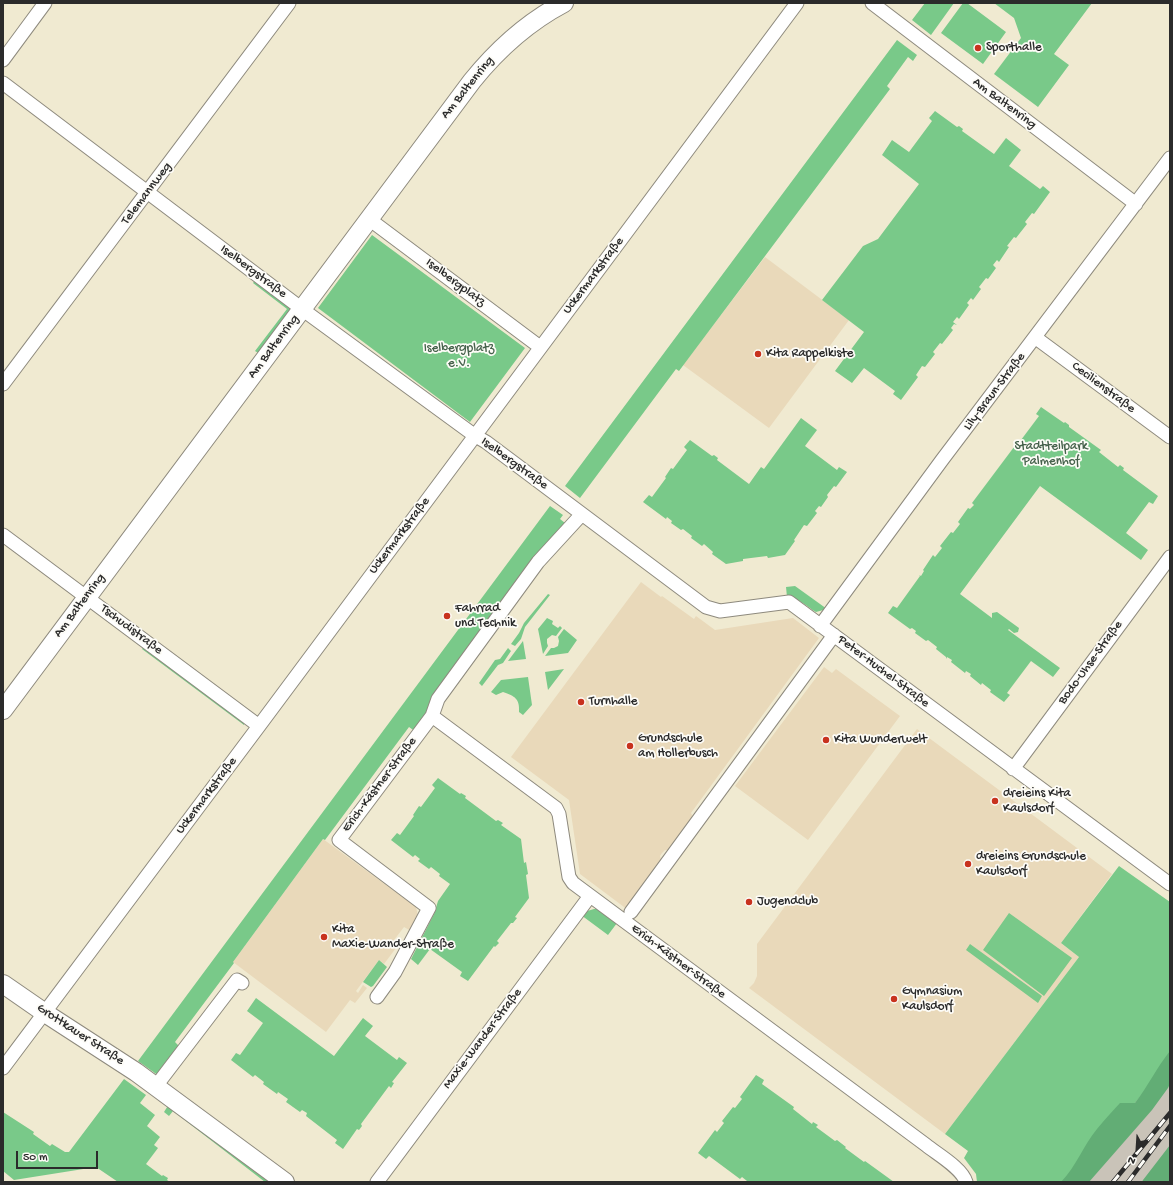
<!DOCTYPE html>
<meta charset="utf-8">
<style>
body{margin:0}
#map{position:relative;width:1173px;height:1185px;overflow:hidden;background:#f0ead1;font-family:"Gochi Hand",sans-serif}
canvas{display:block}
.frame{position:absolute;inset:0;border:4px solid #2b2b2b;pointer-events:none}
.north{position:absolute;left:1117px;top:1129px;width:40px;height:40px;-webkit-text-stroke:3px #fdfcf7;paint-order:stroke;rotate:205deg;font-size:11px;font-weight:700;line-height:16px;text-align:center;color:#2b2b2b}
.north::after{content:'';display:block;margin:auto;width:14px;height:18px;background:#2b2b2b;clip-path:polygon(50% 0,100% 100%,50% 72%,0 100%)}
.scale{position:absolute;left:16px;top:1151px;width:82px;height:18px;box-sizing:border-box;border:2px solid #2b2b2b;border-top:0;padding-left:5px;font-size:12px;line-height:14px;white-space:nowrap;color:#2b2b2b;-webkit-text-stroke:3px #fdfcf7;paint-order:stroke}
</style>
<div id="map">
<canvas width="1173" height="1185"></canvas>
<div class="frame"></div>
<div class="north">N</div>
<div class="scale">50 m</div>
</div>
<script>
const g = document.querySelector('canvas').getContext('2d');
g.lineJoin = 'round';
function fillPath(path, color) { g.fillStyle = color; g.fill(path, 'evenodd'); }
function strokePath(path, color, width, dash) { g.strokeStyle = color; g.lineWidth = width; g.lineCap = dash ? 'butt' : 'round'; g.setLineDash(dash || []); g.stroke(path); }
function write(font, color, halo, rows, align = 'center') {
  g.font = font + ' "Gochi Hand",sans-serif'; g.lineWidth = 3.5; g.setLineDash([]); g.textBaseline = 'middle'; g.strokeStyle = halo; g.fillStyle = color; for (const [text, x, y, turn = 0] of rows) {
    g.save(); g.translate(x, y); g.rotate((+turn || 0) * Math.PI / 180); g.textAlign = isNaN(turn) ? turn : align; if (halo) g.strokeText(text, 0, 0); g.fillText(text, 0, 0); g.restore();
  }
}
fillPath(new Path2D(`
 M765,257L849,320L769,428L683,365Z
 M641,582L661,597L662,596L694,619L696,616L715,630L793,618L819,638L691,813L694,819L671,851L665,850L662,853L660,856L662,863L628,910L580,874L569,800L511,757Z
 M824,667L832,673L836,669L900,716L808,840L735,786Z
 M917,729L1112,874L1061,943L1079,957L945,1134L749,988L754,983L757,976V944Z
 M323,839L416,907L418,916L411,931L404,927L391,944L396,948L384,964L379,960L356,991L358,993L363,985L367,988L355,1003L350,1000L326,1032L233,962Z`), '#e9d9ba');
fillPath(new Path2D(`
 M1170,1058V1178L1167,1182H1067Z`), '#c9c3b8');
fillPath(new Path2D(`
 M925,3H954L931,35L912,20Z
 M963,3H967L1006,32L983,64L941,33Z
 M994,3H1092L1054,54L1069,65L1038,107L994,74L1021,38L1014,18Z
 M897,40L917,55L913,61L908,57L887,86L890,89L679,371L676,369L580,498L565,486Z
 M935,111L957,127L959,126L963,129L962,131L994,154L1006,138L1021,150L1009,166L1040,189L1043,186L1050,192L1034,214L1032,213L1025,222L1027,224L1016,238L1014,237L1007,246L1009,247L999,262L997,260L993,265L996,268L988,279L986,278L979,287L981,289L973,300L971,298L967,303L969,305L959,319L957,317L953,322L957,325L954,324L951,328L953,330L942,344L940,343L933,352L935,354L925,367L922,366L916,375L918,377L901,400L893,394L895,391L864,368L852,383L835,371L864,332L822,300L863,246L878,239L919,184L882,155L892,140L909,152L932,121L929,118Z
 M372,235L525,348L470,422L318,308Z
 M256,279L287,303L291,309L260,354L255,351L287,309L253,283Z
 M1041,407L1064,423L1065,422L1069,425V427L1101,450L1099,452L1118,467L1120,465L1124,468L1123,470L1158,496L1153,504L1149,502L1126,533L1148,550L1141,560L1040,486L960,594L992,618V613L997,612L1019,628L1018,632L1014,633L1009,629L1008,630L1060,668L1053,677L1031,661L1007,693L1010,695L1004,702L990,692L991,690L982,683L981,685L970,676L971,674L966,671L965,673L951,662L952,660L947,657L946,659V657L936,649L937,647L928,640L926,641L915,633L916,631L912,628L910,629L888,613L893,606L897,608L920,576L919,575L921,576L924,571L923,570L933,555L935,557L942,548L940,546L951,532L953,533L960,524L958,522L968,508L970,509L974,505L972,503L1014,447L1015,448L1039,416L1036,414Z
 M801,418L817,430L805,446L837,470L839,467L847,472L836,487L834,486L827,495L828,497L821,507L819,506L815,511L817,513L807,526L804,525L794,540L795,541L785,555L768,558L767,556L743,559V561L726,564L712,554L713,552L704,544L702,546L691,538L692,536L683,529L681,530L671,523L672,521L667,517L666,519L643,502L649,495L652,497L666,478L665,477L671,468L673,469L687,450L684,447L690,440L712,456L714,455L718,458L717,460L749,484L761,467L764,469Z
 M550,506L563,515L560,519L565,523L416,732L409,727L325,840L323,839L233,962L234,963L175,1042L181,1048L159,1076L138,1061Z
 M795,586L827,609L816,612C807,607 798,597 787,597L786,587Z
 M548,594L550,595L525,627L521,639L515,646L511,644L519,633L524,623Z
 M547,618L553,621L552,624L558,628L560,626L562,628L556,636L552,635L547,639V643L548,646L543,654L538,629Z
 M564,629L577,640L568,653L545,656L551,648H554L558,646L559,641L558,637Z
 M523,641L526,659L508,661Z
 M145,645L245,720L244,725L142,649Z
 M508,648L511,651L503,663L498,665L482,686L479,683L495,660L500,659Z
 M564,669L548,690L545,672Z
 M528,677L532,705L523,715L519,712C520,699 515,696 503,692L496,695L491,692L501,680Z
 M438,778L460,794L461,793L466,796L465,798L496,821L498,820L503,823L501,825L521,839L524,863L526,862L528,874L526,875L529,898L515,917L517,918L513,923H511L497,941L499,943L495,947L494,946L468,981L460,976L462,972L430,949L418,965L411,959L434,914L438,901L450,884L439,876L440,874L431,867L429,869L418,861L420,859L415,855L413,857L391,840L397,833L400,835L414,816L413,815L419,806L421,807L435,788L432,785Z
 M1119,866L1170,902V1058L1135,1103L1067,1182H977L976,1174L964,1158L968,1151L945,1134L1079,957L1061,943Z
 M594,909H598L617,923L608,935L581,915L584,912Z
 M1009,913L1072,958L1044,996L983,950Z
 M970,944L1042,996L1038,1003L966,950Z
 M379,960L387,967L373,986L371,987L363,982Z
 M256,998L334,1056L363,1018L373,1026L365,1036L397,1060L399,1057L407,1063L392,1082L394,1083L391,1088L389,1086L361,1124L362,1126L359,1130L357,1129L343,1149L335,1143L337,1140L306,1116L307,1113L302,1110L300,1112L286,1102L288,1099L278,1092L277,1094L263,1084L264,1082L255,1075L253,1077L231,1060L236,1053L240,1055L263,1023L247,1011Z
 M756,1075L764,1080L762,1084L794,1107L793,1109L812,1124L813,1122L818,1125L816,1127L835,1141L837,1140L846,1147L845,1148L864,1162L865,1161L894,1182H746L747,1181L742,1177L740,1179L709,1156L706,1159L698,1153L715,1130L717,1132L724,1123L722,1121L733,1107L735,1108L742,1099L740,1097Z
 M124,1079L146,1095L140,1103L155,1115L147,1126L160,1137L154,1145L158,1148L146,1164L162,1176L163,1175L168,1178L167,1180L170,1182H118L96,1167L14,1180L3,1171V1112L34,1132L33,1134L50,1146L52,1144L65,1152H69Z
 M169,1104L273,1182H265L173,1111L169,1116L164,1112Z`), '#79c989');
fillPath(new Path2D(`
 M1170,1051V1084L1168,1088L1152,1110L1089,1182H1061C1076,1167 1083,1146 1097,1129C1104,1120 1112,1112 1120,1103H1135C1148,1086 1157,1067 1170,1051Z
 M1170,1145V1182H1142L1143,1180Z`), '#62ad75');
const street = new Path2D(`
 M872,3L1136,204
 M3,60L45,3
 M3,83L310,315L474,435L486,442L706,607L720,611L789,602L1170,884
 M369,219L540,347
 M1036,338L1170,437
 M3,384L289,3
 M3,535L259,726
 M820,626L942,460L1170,158
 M432,716L556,808L559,814L569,877L573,883L926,1145C937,1154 962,1168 966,1182
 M1013,769L1170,557
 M631,912L834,635
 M377,997L395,972L429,908L339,840L432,716L438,699L538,562L582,514
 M3,1068L259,726L797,3
 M156,1086L237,980L242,983
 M377,1182L590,896`);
const secondary = new Path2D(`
 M3,710L472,81C497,50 528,22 564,3
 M3,984L45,1013L136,1072L285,1182`);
strokePath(street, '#8e8a7e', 15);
strokePath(secondary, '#8e8a7e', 20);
strokePath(street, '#fff', 13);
strokePath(secondary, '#fff', 18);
const rail = new Path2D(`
 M1113,1182L1170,1113
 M1128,1182L1170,1126`);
strokePath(rail, '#2b2b2b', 4.5);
strokePath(rail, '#fdfcf7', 3, [9]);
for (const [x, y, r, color] of [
 [978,48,4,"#c8321e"],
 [758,354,4,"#c8321e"],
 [447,616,4,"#c8321e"],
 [581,702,4,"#c8321e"],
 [826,740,4,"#c8321e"],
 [630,746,4,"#c8321e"],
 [995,801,4,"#c8321e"],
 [968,864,4,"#c8321e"],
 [749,902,4,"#c8321e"],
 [324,937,4,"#c8321e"],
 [894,999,4,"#c8321e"]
]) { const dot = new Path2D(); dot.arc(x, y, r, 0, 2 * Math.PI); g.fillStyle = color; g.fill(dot); strokePath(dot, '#fdfcf7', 1.5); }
write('13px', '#2b2b2b', '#fdfcf7', [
 ["Sporthalle",986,48],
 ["Kita Rappelkiste",766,354],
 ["Fahrrad",455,609],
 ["und Technik",455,624],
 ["Turnhalle",589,702],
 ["Grundschule",638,739],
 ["am Hollerbusch",638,754],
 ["Kita Wunderwelt",834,740],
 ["dreieins Kita",1003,794],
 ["Kaulsdorf",1003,809],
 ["dreieins Grundschule",976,857],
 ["Kaulsdorf",976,872],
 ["Jugendclub",757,902],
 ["Kita",332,930],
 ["Maxie-Wander-Straße",332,945],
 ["Gymnasium",902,992],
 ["Kaulsdorf",902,1007]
], 'left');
write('13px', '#2b2b2b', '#fdfcf7', [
 ["Am Baltenring",468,88,-51],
 ["Am Baltenring",1004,104,37],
 ["Telemannweg",147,194,-53],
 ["Iselbergstraße",253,272,37],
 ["Uckermarkstraße",594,276,-53],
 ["Iselbergplatz",455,283,37],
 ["Am Baltenring",274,347,-53],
 ["Cecilienstraße",1103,388,37],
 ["Lily-Braun-Straße",995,392,-53],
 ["Iselbergstraße",514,464,36],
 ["Uckermarkstraße",400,536,-53],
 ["Am Baltenring",80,606,-53],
 ["Tschudistraße",131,630,37],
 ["Bodo-Uhse-Straße",1091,663,-54],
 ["Peter-Huchel-Straße",883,672,37],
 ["Erich-Kästner-Straße",380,785,-53],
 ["Uckermarkstraße",207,796,-53],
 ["Erich-Kästner-Straße",678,962,37],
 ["Grottkauer Straße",80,1035,33],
 ["Maxie-Wander-Straße",483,1039,-53]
]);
write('13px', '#46624c', '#fdfcf7', [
 ["Iselbergplatz",459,349],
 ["e.V.",459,364],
 ["Stadtteilpark",1051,447],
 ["Palmenhof",1051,462]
]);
</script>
